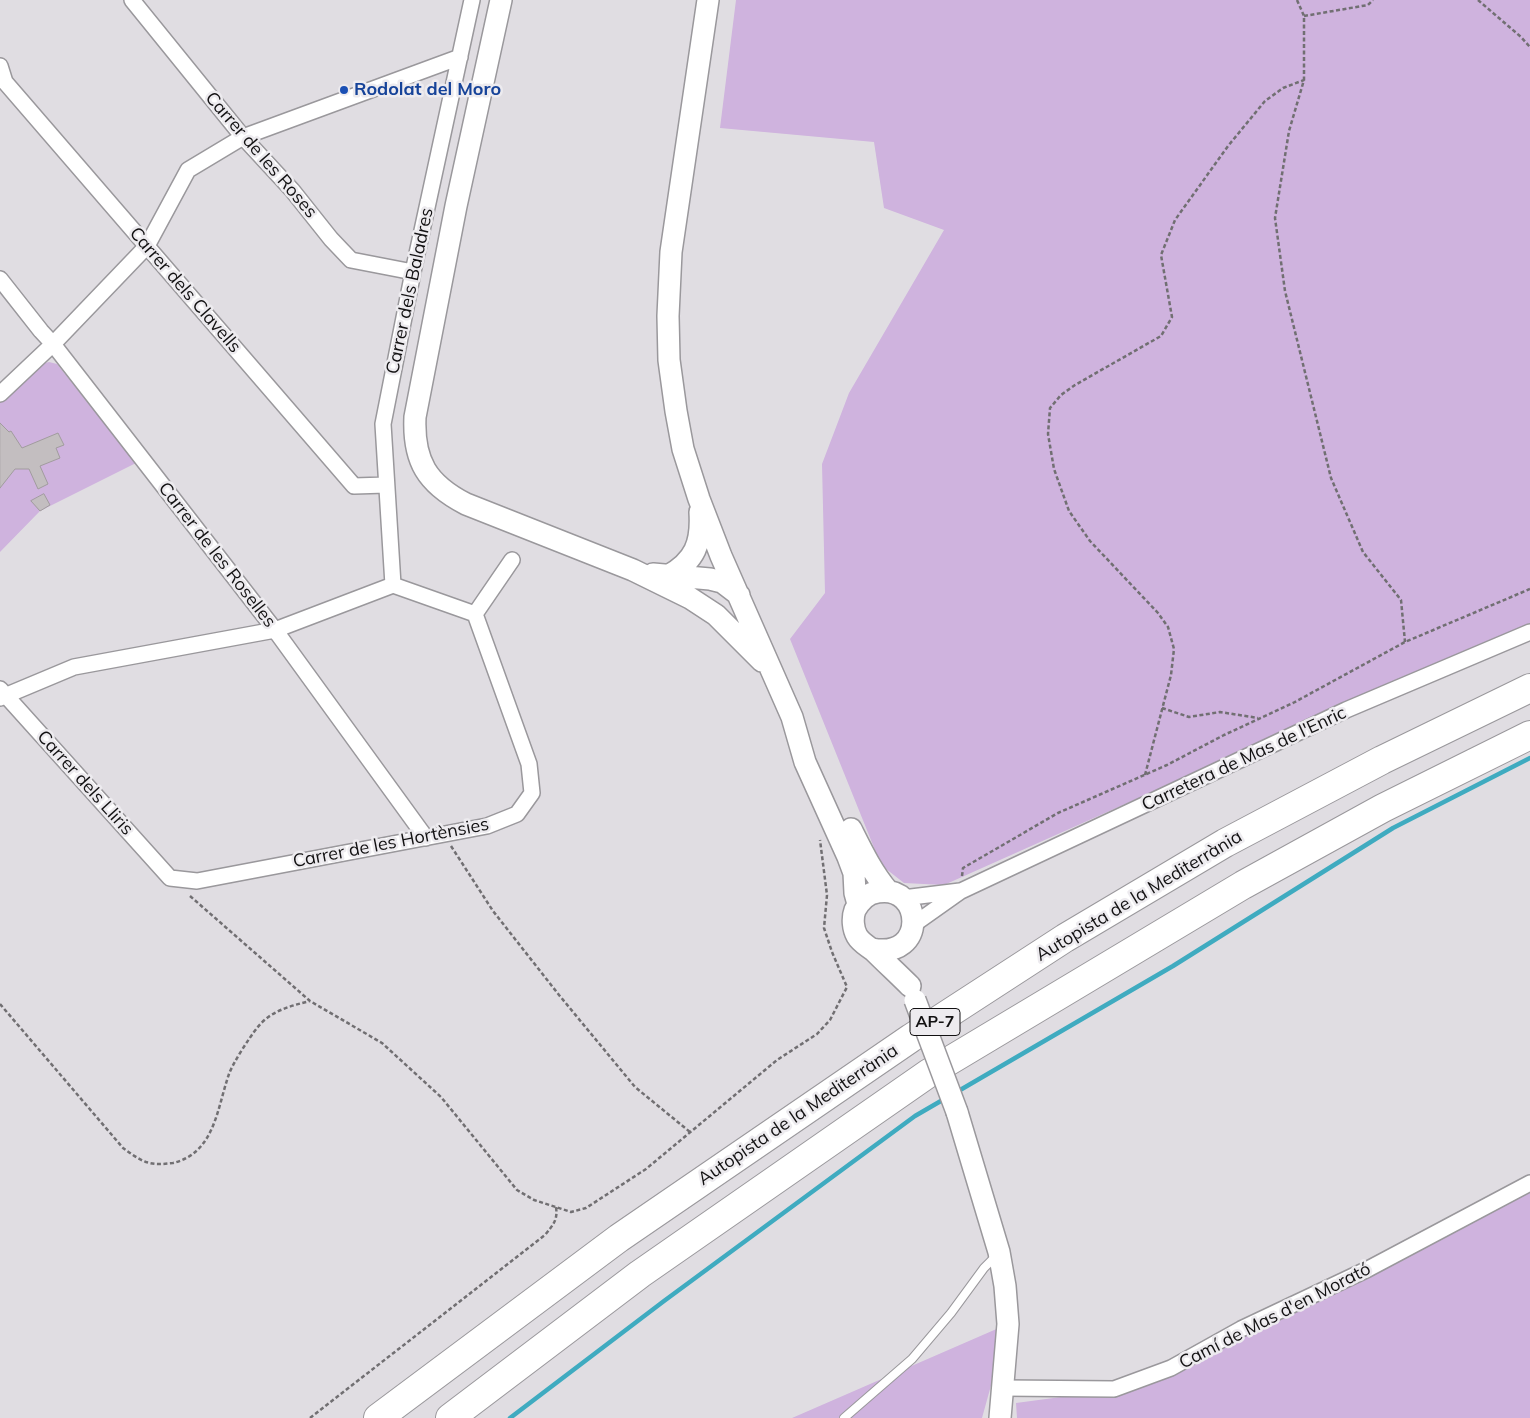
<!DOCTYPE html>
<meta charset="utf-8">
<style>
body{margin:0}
canvas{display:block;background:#e0dde2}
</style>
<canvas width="1530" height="1418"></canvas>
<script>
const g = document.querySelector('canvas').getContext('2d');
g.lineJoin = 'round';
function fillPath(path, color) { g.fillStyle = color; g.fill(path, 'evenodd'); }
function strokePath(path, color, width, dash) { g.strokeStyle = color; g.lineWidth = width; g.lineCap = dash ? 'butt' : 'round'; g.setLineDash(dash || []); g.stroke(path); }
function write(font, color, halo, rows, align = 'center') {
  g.font = font + ' Mulish,sans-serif'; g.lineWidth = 5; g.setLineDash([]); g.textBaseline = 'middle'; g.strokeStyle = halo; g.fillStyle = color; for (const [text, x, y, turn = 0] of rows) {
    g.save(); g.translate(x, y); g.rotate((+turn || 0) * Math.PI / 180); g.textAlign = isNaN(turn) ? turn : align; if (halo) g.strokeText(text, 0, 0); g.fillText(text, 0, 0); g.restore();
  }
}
fillPath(new Path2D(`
 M736,0H1530V623L944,885L904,883L881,865L790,639L825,593L822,464L849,393L944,230L884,208L874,142L720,128Z
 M49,362L57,364L136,463L40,511L0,552V403L42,364Z
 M1530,1186V1418H1017L1016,1403L1121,1389Z
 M1008,1324L982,1418H792Z`), '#cfb3de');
strokePath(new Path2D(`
 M955,1093L1173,966L1393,828L1530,758
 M510,1418L664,1301L915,1116L946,1098`), '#3fabc0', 4.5);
const building = new Path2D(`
 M0,423L9,432L11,431L22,448L58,433L64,445L56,448L60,458L40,466L48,484L38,489L29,469H15L0,488Z
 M44,494L50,505L40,511L31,501Z`);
fillPath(building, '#c3bec0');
strokePath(building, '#a19c9e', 1);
const lane = new Path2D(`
 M844,1418L912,1359L951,1313L984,1268L996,1256`);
const street = new Path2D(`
 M132,0L243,137L292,190L331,239L351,260L413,272
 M0,66L5,82L354,486L386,485
 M0,279L41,331L53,344L275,630L426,838
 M0,394L53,344L147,246L188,170L243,137L460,57
 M393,585L383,424L413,272L472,0
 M475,614L512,560
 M0,689L170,878L197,881L487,826L517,814L532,793L529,764L475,614
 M0,698L74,667L275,630L393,585L475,614
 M903,898L960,891
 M913,925L961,891L1346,710L1530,632
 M1003,1388L1114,1389L1171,1368L1241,1329L1368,1269L1530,1183`);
const secondary = new Path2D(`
 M501,0L456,206L415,417C413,461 427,484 466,504L633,570L690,598L716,615L762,661
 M708,0L671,252L668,316L669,360L676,411L683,449L699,499L721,556L792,717L805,762L848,857L854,873L855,893L858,904
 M653,574L710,579L722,582L739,595
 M668,576C695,561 702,543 700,512
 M851,829C862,851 872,872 888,891
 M872,949C928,960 923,884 878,892C867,893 860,901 855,910C852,918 853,929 857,936C861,943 868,946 874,951C886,963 898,974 910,986
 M957,1112L999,1252L1005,1286L1008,1324L1000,1418`);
const highway = new Path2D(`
 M378,1418L619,1238L911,1038L1065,938L1225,843L1382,760L1530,688
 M450,1418L640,1274L929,1073L1243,885L1383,808L1530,735`);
strokePath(lane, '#9a989c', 10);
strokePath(street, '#9a989c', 18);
strokePath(secondary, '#9a989c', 24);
strokePath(highway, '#9a989c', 30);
strokePath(new Path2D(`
 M1297,0L1304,16V80L1289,131L1275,218L1285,291L1331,478L1363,552L1401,600L1405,642
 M1478,0L1521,37L1530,47
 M1304,16L1368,5L1373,0
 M1162,708L1189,717L1220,712L1258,718
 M1145,775L1171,675L1174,649L1168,627L1158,613L1090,541L1069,511L1054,469L1048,434L1050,408L1061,395L1075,385L1161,336L1172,317L1161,255L1175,220L1228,146L1265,101L1283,88L1304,80
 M451,846L493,911L559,995L635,1087L690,1132
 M962,876L963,868L1058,813L1167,765L1224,735L1293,703L1405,642L1530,589
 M190,896L310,1001L382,1043L441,1097L517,1190L534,1200L571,1212L586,1208L646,1169L777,1060L817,1034L830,1020L847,987L832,952L824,928L827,895L820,840
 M0,1004L123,1148C130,1153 138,1159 146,1162C155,1165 164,1164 173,1163C215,1153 217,1108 229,1074C233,1063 249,1038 257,1028C270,1011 290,1006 310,1001
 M310,1418L545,1235C553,1225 558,1220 556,1207`), '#716f72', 2.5, [4, 2.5]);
strokePath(lane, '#fff', 8);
strokePath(street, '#fff', 15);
strokePath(secondary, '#fff', 21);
strokePath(highway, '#fff', 28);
const secondaryBridge = new Path2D(`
 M915,1000L957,1112`);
strokePath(secondaryBridge, '#9a989c', 24, []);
strokePath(secondaryBridge, '#fff', 21);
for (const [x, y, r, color] of [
 [344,90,5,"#1a4fb4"]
]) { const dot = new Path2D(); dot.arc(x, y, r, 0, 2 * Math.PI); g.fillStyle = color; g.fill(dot); strokePath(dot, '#edebef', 2); }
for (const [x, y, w] of [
 [935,1022,50]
]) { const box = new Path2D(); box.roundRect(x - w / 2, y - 13.5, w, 27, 4); g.fillStyle = '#edebef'; g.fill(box); strokePath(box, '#121112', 1); }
write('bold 16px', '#121112', null, [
 ["AP-7",935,1022]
]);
write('bold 18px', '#164399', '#edebef', [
 ["Rodolat del Moro",354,90]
], 'left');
write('18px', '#121112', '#edebef', [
 ["Carrer de les Roses",261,155,49],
 ["Carrer dels Clavells",185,290,49],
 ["Carrer dels Baladres",410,291,-78],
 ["Carrer de les Roselles",217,555,52],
 ["Carretera de Mas de l'Enric",1244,759,-25],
 ["Carrer dels Lliris",85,783,48],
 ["Carrer de les Hortènsies",391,843,-11],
 ["Autopista de la Mediterrània",1139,896,-31],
 ["Autopista de la Mediterrània",798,1115,-34],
 ["Camí de Mas d'en Morató",1275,1316,-27]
]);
</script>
